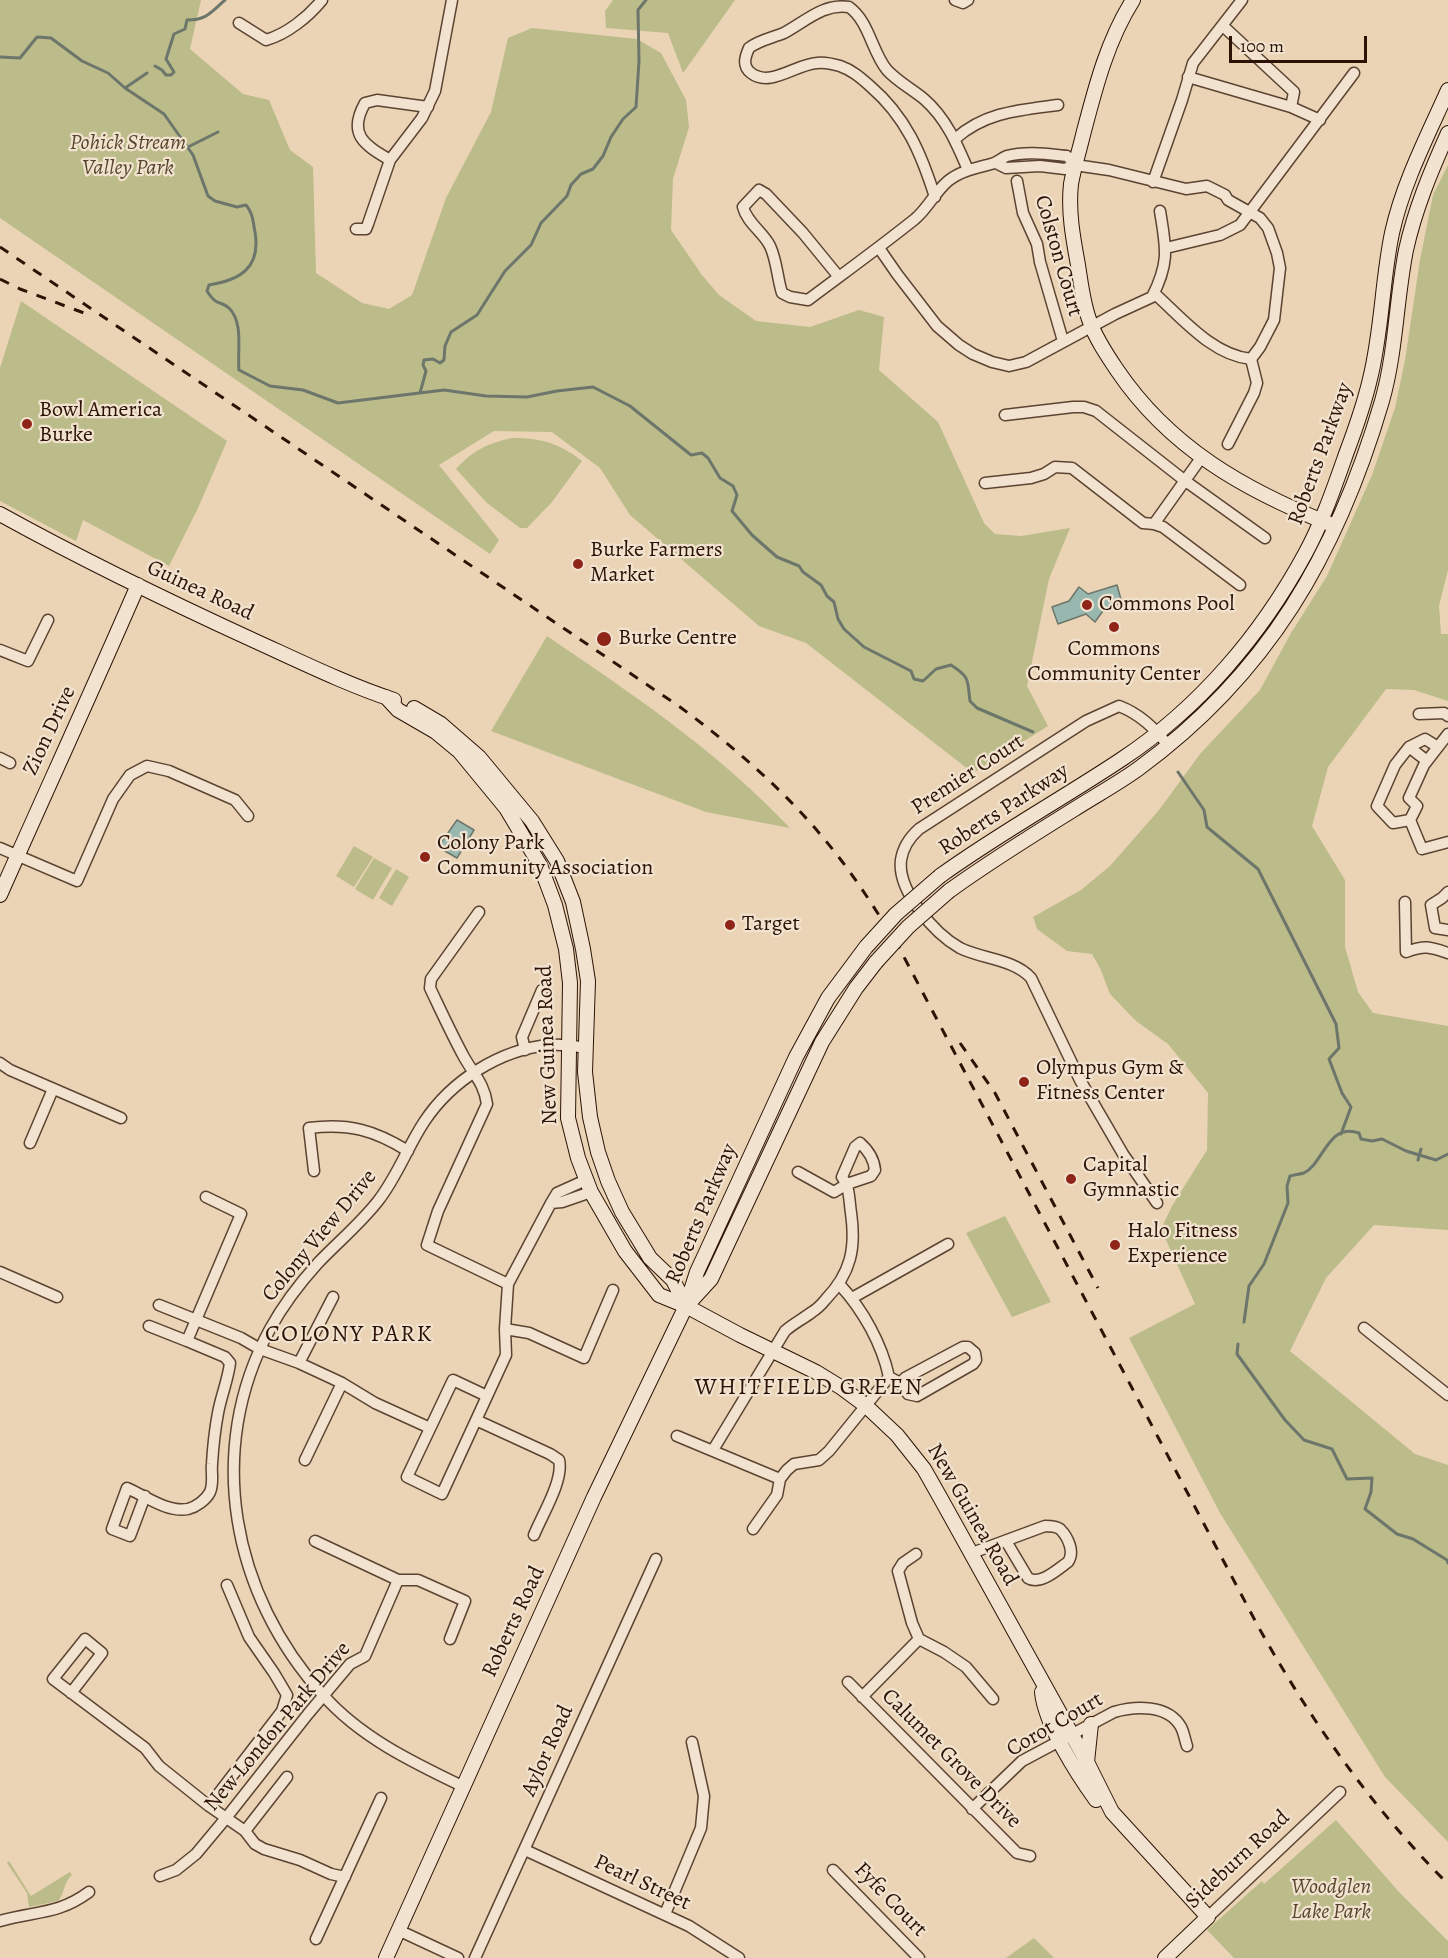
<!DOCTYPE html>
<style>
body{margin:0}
#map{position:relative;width:1448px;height:1958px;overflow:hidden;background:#ead4b5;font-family:Alegreya,serif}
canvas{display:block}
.scale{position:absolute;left:1229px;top:36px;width:138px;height:27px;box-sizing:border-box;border:3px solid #2d1305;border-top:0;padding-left:8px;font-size:18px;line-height:21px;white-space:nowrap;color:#2d1305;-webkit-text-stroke:4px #f1e3cf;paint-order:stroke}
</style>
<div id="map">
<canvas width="1448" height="1958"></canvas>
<div class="scale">100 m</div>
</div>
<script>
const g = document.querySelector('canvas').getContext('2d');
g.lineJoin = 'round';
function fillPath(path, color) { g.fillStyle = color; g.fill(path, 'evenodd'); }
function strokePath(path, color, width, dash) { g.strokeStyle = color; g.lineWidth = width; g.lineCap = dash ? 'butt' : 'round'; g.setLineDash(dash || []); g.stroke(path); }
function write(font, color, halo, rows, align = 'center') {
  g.font = font + ' Alegreya,serif'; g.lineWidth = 4.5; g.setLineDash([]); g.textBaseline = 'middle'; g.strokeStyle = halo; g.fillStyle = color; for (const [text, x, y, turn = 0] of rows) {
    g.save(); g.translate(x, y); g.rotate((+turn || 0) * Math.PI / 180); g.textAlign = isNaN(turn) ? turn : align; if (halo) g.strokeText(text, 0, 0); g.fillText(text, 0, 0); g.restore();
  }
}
fillPath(new Path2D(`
 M0,0H201L190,49L243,94L269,100L290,150L313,167L316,273L362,303L389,309L412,295L446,198L491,112L508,38L532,28L637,39L661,53L686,100L689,127L673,179L671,230L702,275L719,295L756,321L810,327L859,310L884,317L879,370L938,422L984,523L995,534L1021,536L1070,528L1049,579L1027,686L1048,726L973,773L806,643L759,626L630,515L600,468L552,432L494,431L439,465L499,540L490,554L0,218Z
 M613,0H735L683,73L668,33L606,28L605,11Z
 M1448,165V570L1439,606L1441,634H1448V701L1414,690L1386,689L1328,767L1312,826L1345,880V947L1358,992L1373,1013L1448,1026V1230L1374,1225L1326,1278L1290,1351L1415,1454L1448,1465V1842L1385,1777L1220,1513L1129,1338L1195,1304L1161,1229L1172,1206L1207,1150L1208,1093L1168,1044L1136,1021L1110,994L1100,968L1092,954L1067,951L1037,929L1033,917L1081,890L1110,866L1159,810L1200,754L1260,690L1291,633L1327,576L1372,475L1395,408L1405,360L1420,260L1433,195Z
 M21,301L227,441L198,508L169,566L83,520L76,541L0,501V368Z
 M512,438C541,438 559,443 582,461L552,502L527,528H520L487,503L456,469C472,451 488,443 512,438Z
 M547,636C635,696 716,750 790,828L706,812L491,731Z
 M354,846L373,857L354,887L336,876Z
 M374,858L392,868L373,900L355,889Z
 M396,869L409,877L392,906L379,898Z
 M1005,1216L1051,1302L1012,1317L966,1233Z
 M1336,1820L1399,1892L1448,1941V1958H1234L1207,1930L1262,1881L1264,1884Z
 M9,1861L31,1896L70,1872L72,1875C63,1883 65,1893 58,1901L29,1907L27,1893L7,1863Z
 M1034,1938L1054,1958H1006Z`), '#bcbb8a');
const water = new Path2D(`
 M1117,585L1122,603L1105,608L1095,622L1086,614L1058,624L1052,607L1069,601L1079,587L1088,594Z
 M457,820L474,830L457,858L438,847Z`);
fillPath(water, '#98b8af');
strokePath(water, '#6d766b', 1.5);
strokePath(new Path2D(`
 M0,57L20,58L37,37L51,38L82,61L108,73L125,88L164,114L193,155L208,196L215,201L237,207L246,205C253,213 253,222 255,232C261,268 240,280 209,285L207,291C217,307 220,300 229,308C244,323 237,351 239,370L270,386L303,390L338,403L444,390L486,396L527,397L557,391L593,387L630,406L691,455L702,453L708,458L720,478L733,486L737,495L732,511L752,535L777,557L799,566L803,572L821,585L827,596L834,602L838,619L844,629L864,647L911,671L914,679L923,681L936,669L951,665C971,678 967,680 970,701L977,708L1033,732
 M155,66L162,70L166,75H171L174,72L166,59L174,34L185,29L187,20C207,20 211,12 225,0
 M125,88L147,73
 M188,147L218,132
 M420,393L426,371L423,365L424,360L433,359L440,363L444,360L445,346L451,332L477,315L505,271L531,245L541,223L567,196L571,185L581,174L593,169L603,156L611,137L623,119L636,107L639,61L638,10L646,0
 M1178,772L1204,810L1207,827L1258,869L1336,1024L1339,1048L1329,1059L1342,1093L1351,1107L1341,1134
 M1418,1160L1421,1149
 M1244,1322L1249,1286L1264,1264L1288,1203L1287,1186L1290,1176C1294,1175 1300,1174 1304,1173C1324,1163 1328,1122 1359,1133L1361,1139L1372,1141L1382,1139L1406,1151L1436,1160L1448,1154
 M1238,1344L1237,1354L1285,1420L1304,1440L1332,1449L1347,1479L1372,1478L1371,1492L1365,1509L1397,1534L1413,1539L1447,1560L1448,1563`), '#6d766b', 3);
const street = new Path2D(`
 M955,0L963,3L968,0
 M239,23L266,40C287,34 308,17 322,0
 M1223,26L1294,92L1291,107L1320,120
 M1188,77L1291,107
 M955,139C985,112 1020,110 1058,105
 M390,160C365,145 347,135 365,103L377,100L428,107
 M996,163L1006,168L1040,166L1065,169L1075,165L1109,170L1186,189L1207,186L1225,195L1228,200L1260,218L1268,228L1277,253L1280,268L1274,320L1260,347L1251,359L1257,383L1254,393L1228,444
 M1017,181L1023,213L1037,244L1040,262L1063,341
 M1153,182L1182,100L1193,63L1242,0
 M935,197C921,153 906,117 870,86C861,78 852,70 840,66C833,64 824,62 817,63C796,64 770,88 751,73C742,66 745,57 749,48C759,40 772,38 784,33C805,22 823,3 849,7C869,21 872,52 887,70C898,82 912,89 924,99C946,118 957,144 968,170
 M356,229H366L368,224L390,160L422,118L435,91L452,0
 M879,248L897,274L937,326L959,345L973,354L992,362L1009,366L1026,362L1115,314L1152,297C1170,262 1166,248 1160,211
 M1166,248L1220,235L1240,225L1354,73
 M839,277L803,233L766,194L759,190L743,207C747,223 763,232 770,246C777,261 777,277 782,293L790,297L808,300C844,273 880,247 915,219C928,208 935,192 948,181C960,171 976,168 991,164C997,163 1001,158 1007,156C1026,151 1047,154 1067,156L1075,165
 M1154,293C1182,318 1212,355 1251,359
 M1005,415L1073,407H1084L1096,411L1184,480L1265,538
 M985,483L1031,478L1044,474L1055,467L1072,468L1143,523L1154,524L1163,527L1240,585
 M1154,524L1201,458
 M0,650L28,661L48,620
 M1419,714L1444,713L1448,716
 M1448,734L1424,765L1409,798L1417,806L1410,820L1422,849L1448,842
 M1409,747L1425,739L1438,747
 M0,758L10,763
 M1410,820L1393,823L1377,806L1395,765L1409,747L1427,761
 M0,848L77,881L113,799L130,775L147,766L169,771L235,800L248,816
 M1448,892L1442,898L1431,905L1435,928L1448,930
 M1405,902L1406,952C1425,945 1430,947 1448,953
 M479,912L431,979L430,988C441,1011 452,1035 464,1057C474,1075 484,1083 487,1104L438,1211L427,1245L508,1284
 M525,1050L522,1037L542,990
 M0,1063L10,1070L121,1118
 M30,1143L53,1089
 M314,1171L309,1128C349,1123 374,1130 408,1151
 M586,1180L557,1193L551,1203L508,1284L505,1329L529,1333L584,1358L613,1290
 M551,1203L562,1202L591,1192
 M1157,1203L1123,1154L1080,1080L1031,978C1014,959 982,959 960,948C935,934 897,891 901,860C903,847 910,837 919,829L1086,721L1119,706C1140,714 1154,728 1168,745
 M0,1272L57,1297
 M852,1298L948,1244
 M159,1305L241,1338L260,1349L299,1363L342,1383L375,1403L430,1428
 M149,1326L187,1341
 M1364,1328L1448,1395
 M299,1363L333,1297
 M889,1377L900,1383L908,1394L917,1396L973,1364L976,1360L975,1353L968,1347H963L905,1378L900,1383
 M487,1396L453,1380L407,1477L442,1494L506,1355L505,1329
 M476,1420L550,1454L559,1460C564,1480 542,1515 534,1535
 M677,1436L780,1479
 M713,1450L785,1331C794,1323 803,1319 812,1312C817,1309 822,1304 826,1299C851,1273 856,1248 851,1213C849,1200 850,1187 842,1177L855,1147L860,1143C868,1150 874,1160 875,1170L871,1176L847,1184L834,1192L798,1172
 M305,1460L342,1383
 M145,1496L130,1536L112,1529L127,1488C145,1496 168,1513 188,1509C196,1507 206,1500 210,1492C214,1483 211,1473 212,1464C213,1447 215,1429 218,1413C221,1396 228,1380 230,1363L225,1357L187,1341L241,1214L206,1197
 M753,1529L777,1495L780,1479L787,1470L794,1464L819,1460L829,1451L889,1377C882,1344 863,1310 840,1285
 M315,1541L398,1580H418L465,1601L450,1639
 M972,1553L1045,1526C1050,1526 1056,1526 1060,1529C1068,1537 1075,1552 1068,1562C1058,1569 1040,1586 1028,1578L1006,1541
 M916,1554L903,1563L898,1571L912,1623L919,1639L944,1652L966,1667L993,1699
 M848,1682L1017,1853L1030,1856
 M71,1693L102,1653L85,1639L53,1679L145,1748L159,1766L209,1806L245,1831L255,1844L264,1849L300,1860L331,1874L345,1877
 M862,1697L919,1639
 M462,1786C412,1762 360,1737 323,1695C232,1595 204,1450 270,1329C283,1305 300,1283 318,1263C338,1242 360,1224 378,1201C397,1177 407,1148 424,1122C451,1081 500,1049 550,1045C561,1044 574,1046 585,1048
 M209,1806L282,1711L287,1695L274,1673L249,1637L227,1585
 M972,1809L1022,1761L1114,1712C1135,1706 1168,1704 1181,1727C1184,1733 1185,1740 1187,1746
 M245,1831L287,1777
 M525,1850L689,1926L739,1958
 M833,1870L919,1958
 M160,1876L176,1870L196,1854L226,1818L308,1714L350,1664L365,1656L398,1580
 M665,1914L701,1828L704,1796L692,1742
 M1208,1917L1340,1792
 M0,1921C34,1911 58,1915 89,1892
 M398,1930L458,1958
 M316,1939L381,1798
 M475,1958L656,1559`);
const secondary = new Path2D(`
 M1133,0C1107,41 1095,89 1083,135C1079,152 1074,167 1071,184C1068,211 1073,238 1078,265C1081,284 1083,304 1090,322C1096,339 1107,355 1117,370C1169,447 1244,490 1330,524
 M0,514C83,560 168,601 255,641C299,661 348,685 394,700
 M386,697L398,710L436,732L459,751L506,808L540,865L555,905L566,949L570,983L568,1118L578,1158L591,1192L625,1251L659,1295L686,1306L740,1335L816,1372L842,1388L865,1405L897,1435L924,1469L941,1499L1087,1762L1112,1812L1208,1917L1165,1958
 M414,708L441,724L479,757L532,821L557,861L573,902L583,949L588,981L585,1072L590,1117L598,1152L608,1181L622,1212L650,1258L673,1280L686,1306
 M940,876C998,834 1062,799 1122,759C1199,708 1261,635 1305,554C1322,523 1334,488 1346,454C1355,430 1364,405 1370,379C1382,331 1382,281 1392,233C1403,183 1427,137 1448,90
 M949,891C989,862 1031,836 1073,810C1095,796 1117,784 1138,769C1268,674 1337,554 1382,401C1396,352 1396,301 1406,250C1415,209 1431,171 1448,133
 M0,895C46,791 93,689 138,585
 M690,1302L711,1279L822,1042L856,988L876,962
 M1042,1692C1045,1724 1077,1774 1096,1800
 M1087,1762L1091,1724
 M386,1958L594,1497L686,1306L697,1272L796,1057L828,998L866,947`);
strokePath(street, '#5c4331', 13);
strokePath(secondary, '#2d1305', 16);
strokePath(street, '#f1e3cf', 10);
strokePath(secondary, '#f1e3cf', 14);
strokePath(new Path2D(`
 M0,247L680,707C733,746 783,789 825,840C852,872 874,907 896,942L1259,1628C1311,1721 1372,1808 1448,1884
 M0,279L20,289L92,316
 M960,1043L995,1093L1098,1288`), '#2d1305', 3, [10, 10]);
const secondaryBridge = new Path2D(`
 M866,947L896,914L940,876
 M876,962L908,927L949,891`);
strokePath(secondaryBridge, '#2d1305', 16, []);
strokePath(secondaryBridge, '#f1e3cf', 14);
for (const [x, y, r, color] of [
 [27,424,6,"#8f2418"],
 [578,564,6,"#8f2418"],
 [1087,605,6,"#8f2418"],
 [1114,627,6,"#8f2418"],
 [604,639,8,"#8f2418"],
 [425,857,6,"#8f2418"],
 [730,925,6,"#8f2418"],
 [1024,1082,6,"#8f2418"],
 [1071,1179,6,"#8f2418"],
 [1115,1245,6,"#8f2418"]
]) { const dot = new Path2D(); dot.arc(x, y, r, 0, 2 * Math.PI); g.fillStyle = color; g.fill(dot); strokePath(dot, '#f1e3cf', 2); }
write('italic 22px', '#58452d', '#f1e3cf', [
 ["Pohick Stream",128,144],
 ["Valley Park",128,169],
 ["Woodglen",1331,1888],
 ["Lake Park",1331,1913]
]);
write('22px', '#2d1305', '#f1e3cf', [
 ["Colston Court",1058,256,74],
 ["Roberts Parkway",1321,454,-70],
 ["Guinea Road",200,591,25],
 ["Zion Drive",50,731,-65],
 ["Premier Court",968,775,-33],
 ["Roberts Parkway",1004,810,-33],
 ["New Guinea Road",548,1045,-92],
 ["Roberts Parkway",702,1214,-67],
 ["Colony View Drive",320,1236,-50],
 ["New Guinea Road",972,1515,60],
 ["Roberts Road",514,1622,-65],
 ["Corot Court",1055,1725,-30],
 ["New London Park Drive",278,1727,-50],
 ["Aylor Road",548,1751,-66],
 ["Calumet Grove Drive",951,1759,45],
 ["Sideburn Road",1238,1860,-43],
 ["Pearl Street",642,1883,25],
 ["Fyfe Court",890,1900,46]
]);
write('22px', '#2d1305', '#f1e3cf', [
 ["Bowl America",39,411],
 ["Burke",39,436],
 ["Burke Farmers",590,551],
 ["Market",590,576],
 ["Commons Pool",1099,605],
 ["Burke Centre",618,639],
 ["Commons",1114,650,"center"],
 ["Community Center",1114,675,"center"],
 ["Colony Park",437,844],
 ["Community Association",437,869],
 ["Target",742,925],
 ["Olympus Gym &",1036,1069],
 ["Fitness Center",1036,1094],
 ["Capital",1083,1166],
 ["Gymnastic",1083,1191],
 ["Halo Fitness",1127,1232],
 ["Experience",1127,1257]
], 'left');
g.letterSpacing = '1.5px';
write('24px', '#2d1305', '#f1e3cf', [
 ["COLONY PARK",349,1335],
 ["WHITFIELD GREEN",809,1388]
]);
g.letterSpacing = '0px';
</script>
